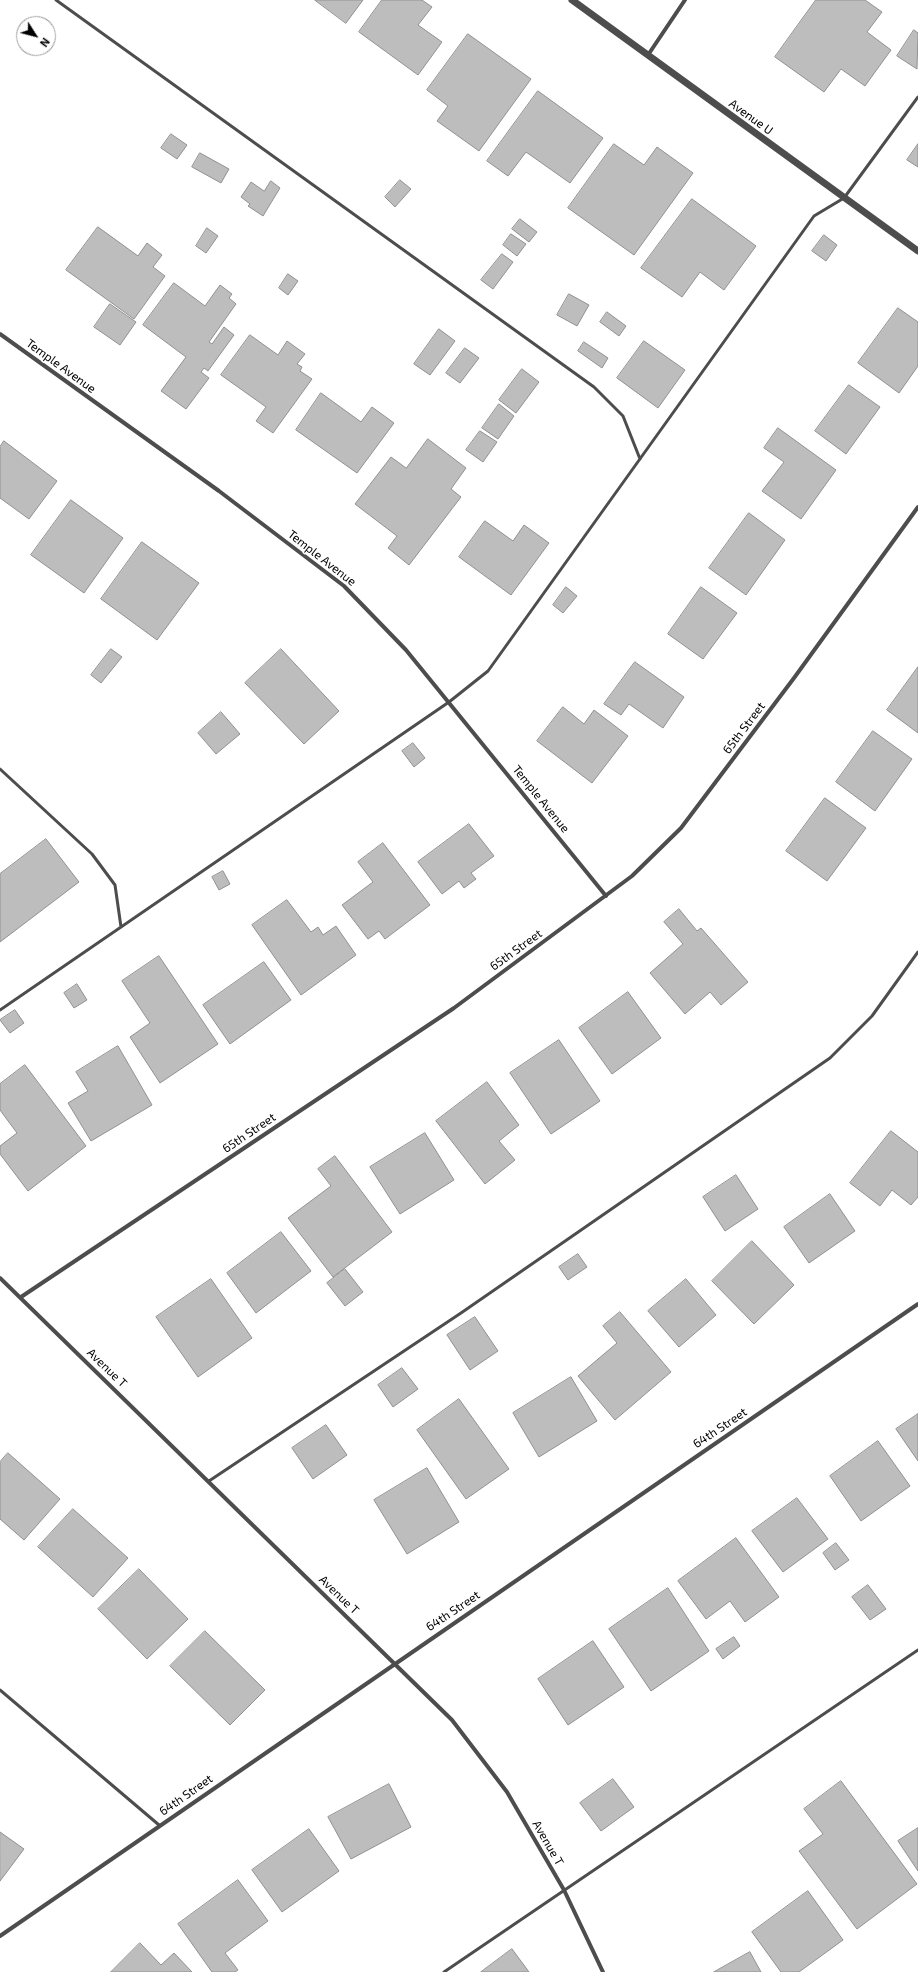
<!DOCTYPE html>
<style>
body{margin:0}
#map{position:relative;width:918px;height:1972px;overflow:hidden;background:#fff;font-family:"Exo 2",sans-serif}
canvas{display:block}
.north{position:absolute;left:16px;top:16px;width:40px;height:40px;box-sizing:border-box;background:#fff;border:1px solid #999;border-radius:50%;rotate:126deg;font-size:11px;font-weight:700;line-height:16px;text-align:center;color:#000}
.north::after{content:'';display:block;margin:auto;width:14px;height:18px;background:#000;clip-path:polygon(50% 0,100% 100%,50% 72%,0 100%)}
</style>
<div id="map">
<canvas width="918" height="1972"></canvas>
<div class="north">N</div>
</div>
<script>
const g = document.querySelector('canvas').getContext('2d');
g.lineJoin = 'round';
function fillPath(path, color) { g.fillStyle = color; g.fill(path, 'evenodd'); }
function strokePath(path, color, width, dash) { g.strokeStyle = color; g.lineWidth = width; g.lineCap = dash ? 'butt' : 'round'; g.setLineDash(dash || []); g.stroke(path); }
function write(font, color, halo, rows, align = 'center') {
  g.font = font + ' "Exo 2",sans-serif'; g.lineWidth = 3; g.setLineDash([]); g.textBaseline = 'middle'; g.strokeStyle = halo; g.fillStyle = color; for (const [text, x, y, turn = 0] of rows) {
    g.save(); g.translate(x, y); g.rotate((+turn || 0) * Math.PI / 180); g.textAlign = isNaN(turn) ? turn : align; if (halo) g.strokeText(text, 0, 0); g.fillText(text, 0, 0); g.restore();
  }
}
const building = new Path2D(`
 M315,0H363L346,23Z
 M382,0H422L432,7L418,25L442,42L418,75L359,32Z
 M816,0H865L882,12L867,32L891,50L865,86L841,69L824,92L775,57Z
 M914,30L918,33L917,69L897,56Z
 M468,34L531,79L479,151L437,121L448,106L427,90Z
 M538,91L603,138L570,183L526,152L508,176L487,161Z
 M171,134L187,145L177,159L161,148Z
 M614,144L644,165L657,147L693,173L634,255L568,208Z
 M918,144V167L907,160Z
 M200,153L229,169L221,183L192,167Z
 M400,180L411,189L395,207L385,197Z
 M271,181L280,188L263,216L248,206L250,204L241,197L251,182L264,191Z
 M692,199L756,246L724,290L700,272L682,297L641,268Z
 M520,219L537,232L529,242L512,229Z
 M98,227L138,256L147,243L162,255L153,267L165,276L134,319L66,270Z
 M207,228L218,236L206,253L196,246Z
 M511,234L526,244L517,256L503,245Z
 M824,235L837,245L826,261L812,251Z
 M502,254L513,262L493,289L481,280Z
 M288,274L298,281L288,295L279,288Z
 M174,283L205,306L220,285L232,294L229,298L236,304L209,342L212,344L224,327L234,335L208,371L204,368L201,372L209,378L186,409L161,391L186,357L143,325Z
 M569,294L589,305L577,326L557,315Z
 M110,304L136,322L120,345L94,327Z
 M898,308L918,322V366L899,393L858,363Z
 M607,312L626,326L619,336L600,322Z
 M439,329L455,341L430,375L414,364Z
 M250,335L278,355L287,341L305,354L297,364L302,367L300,371L312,379L273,433L256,421L266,407L221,375Z
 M644,341L685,370L658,408L617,378Z
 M584,342L608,358L602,368L578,351Z
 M465,348L479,358L460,383L446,373Z
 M522,369L539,382L516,413L499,400Z
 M849,385L880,407L846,454L815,431Z
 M321,393L361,422L372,407L394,423L357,473L296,430Z
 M499,404L514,416L498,439L482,428Z
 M778,428L836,470L801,519L762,491L784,462L764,448Z
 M480,431L497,442L483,462L466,450Z
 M428,439L466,468L451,489L461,497L409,565L388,548L397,536L355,504L391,457L406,468Z
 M4,441L57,481L29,519L0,498V447Z
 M71,500L123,538L84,593L31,555Z
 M749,513L785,540L746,595L709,568Z
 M485,521L513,541L524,525L549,543L511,595L459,557Z
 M142,542L199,583L157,640L101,599Z
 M566,587L577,596L563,613L553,605Z
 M701,587L737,613L703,659L668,634Z
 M111,649L122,657L101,683L91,675Z
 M281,649L339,711L304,744L245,683Z
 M635,662L684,697L663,728L629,704L621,715L604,704Z
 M918,667V733L887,710Z
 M563,707L584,724L594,710L628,736L592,783L537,741Z
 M221,712L240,734L216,754L198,733Z
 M873,731L912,759L875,811L836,782Z
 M413,743L425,758L414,767L402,751Z
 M825,798L866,828L827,881L786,851Z
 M469,824L494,856L471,873L476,879L464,888L459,881L442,894L418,862Z
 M46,839L79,882L0,942V874Z
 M383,843L430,905L385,939L379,931L368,939L342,905L373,882L358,862Z
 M223,871L230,884L219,890L212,877Z
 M287,900L311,932L318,927L323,935L336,926L356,955L301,995L252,925Z
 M679,909L697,931L701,928L748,982L721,1005L710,992L685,1014L650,973L683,944L664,922Z
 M159,956L218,1044L160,1083L130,1037L150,1023L122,981Z
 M264,962L291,1000L230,1044L203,1005Z
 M77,984L87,1000L74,1008L64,993Z
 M628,992L661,1038L612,1074L579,1028Z
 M15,1010L24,1023L10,1033L0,1020Z
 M559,1040L600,1101L551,1134L510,1073Z
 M118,1046L152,1105L91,1141L68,1103L88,1091L76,1072Z
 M25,1065L86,1146L28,1191L0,1154V1146L17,1133L0,1110V1084Z
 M487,1082L519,1125L499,1141L515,1160L485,1184L436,1121Z
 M891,1131L918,1152V1197L911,1205L892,1190L880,1206L850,1183Z
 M425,1133L454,1180L400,1214L370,1167Z
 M335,1156L392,1232L333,1277L288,1218L331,1186L318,1169Z
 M736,1175L758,1209L725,1231L703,1197Z
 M830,1194L855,1231L809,1263L784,1227Z
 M281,1232L311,1271L256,1313L227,1273Z
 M752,1241L794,1285L754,1324L712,1281Z
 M578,1254L587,1267L568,1280L559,1267Z
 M345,1269L363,1292L345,1306L327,1283Z
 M211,1279L252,1338L198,1377L156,1317Z
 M686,1279L716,1315L679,1347L648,1311Z
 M620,1312L671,1372L615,1420L578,1376L617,1343L603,1326Z
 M475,1317L498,1351L470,1370L447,1335Z
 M402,1368L418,1389L393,1407L378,1385Z
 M571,1377L597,1421L539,1457L513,1413Z
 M459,1399L509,1469L466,1499L417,1430Z
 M918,1414V1461L896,1429Z
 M326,1425L347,1455L313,1479L292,1448Z
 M878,1441L910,1486L861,1521L830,1476Z
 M8,1453L60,1499L24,1540L0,1519V1462Z
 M427,1468L459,1522L407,1554L374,1500Z
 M797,1498L828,1539L783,1572L752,1531Z
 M73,1509L128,1558L93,1597L38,1547Z
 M736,1538L779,1597L745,1622L730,1601L706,1619L678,1581Z
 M836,1543L849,1560L835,1570L823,1553Z
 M139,1569L188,1619L147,1659L98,1609Z
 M868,1585L886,1609L870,1620L852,1597Z
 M668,1588L709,1651L651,1691L609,1629Z
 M205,1631L265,1690L230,1725L170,1666Z
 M734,1637L740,1646L723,1659L716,1649Z
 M593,1641L624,1687L568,1725L538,1679Z
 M613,1779L634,1807L601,1831L580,1803Z
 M841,1781L917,1884L857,1929L799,1851L823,1834L804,1809Z
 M389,1784L411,1827L351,1859L328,1817Z
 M918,1828V1871L898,1841Z
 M309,1829L339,1871L282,1912L252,1870Z
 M0,1832L24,1849L0,1881Z
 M238,1880L268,1921L225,1953L238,1970L235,1972H212L178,1924Z
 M808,1891L843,1940L799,1972H781L752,1932Z
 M140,1943L161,1965L174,1953L192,1972H111Z
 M512,1949L529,1972H481Z
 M750,1952L761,1972H714Z`);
fillPath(building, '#bdbdbd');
strokePath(building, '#919191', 1);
strokePath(new Path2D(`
 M56,0L594,387L623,416L640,459
 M0,769L92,854L115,885L121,927
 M0,1010L449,702L488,671L814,216L844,198L918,97
 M209,1481L461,1313L830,1058L872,1016L918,952
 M0,1690L159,1825
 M444,1972L918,1650`), '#4d4d4d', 3);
strokePath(new Path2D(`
 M648,55L685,0
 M0,334L219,491L344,586L406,650L606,896
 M0,1278L452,1720L507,1792L564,1890L603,1972
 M21,1297L454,1008L632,876L681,828L794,678L918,507
 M0,1936L918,1304`), '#4d4d4d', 4);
strokePath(new Path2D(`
 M572,0L918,251`), '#4d4d4d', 7);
write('12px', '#000', '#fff', [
 ["Avenue U",751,117,36],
 ["Temple Avenue",61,366,36],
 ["Temple Avenue",322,558,38],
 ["65th Street",744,728,-53],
 ["Temple Avenue",541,799,51],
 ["65th Street",516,950,-36],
 ["65th Street",249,1133,-34],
 ["Avenue T",107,1368,44],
 ["64th Street",720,1428,-34],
 ["Avenue T",339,1595,44],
 ["64th Street",453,1611,-34],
 ["64th Street",186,1795,-35],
 ["Avenue T",548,1843,60]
]);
</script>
